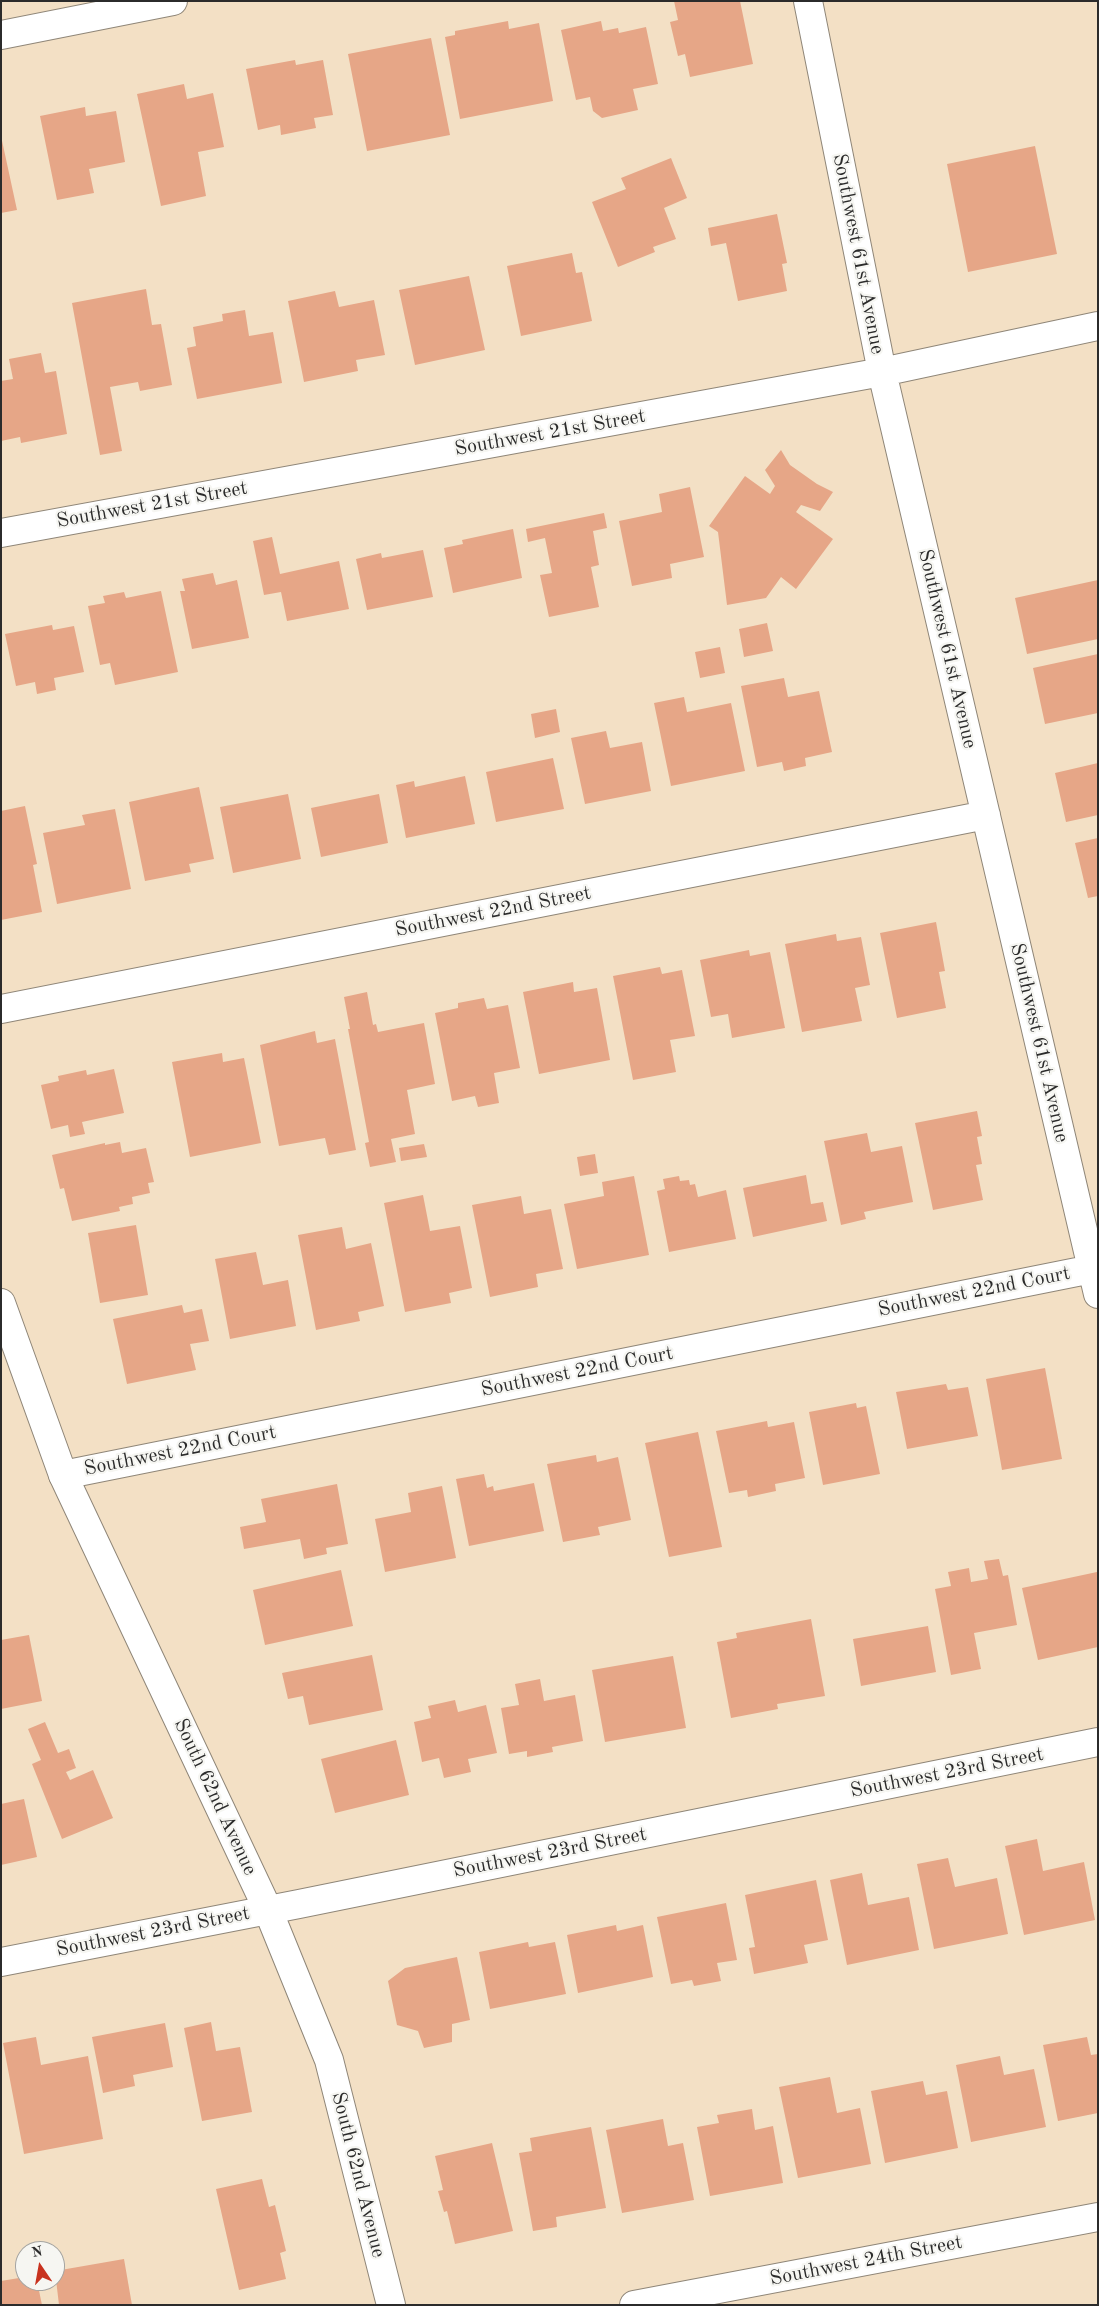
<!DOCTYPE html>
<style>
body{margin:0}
#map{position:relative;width:1099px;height:2306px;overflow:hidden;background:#f3e0c5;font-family:"Old Standard TT",serif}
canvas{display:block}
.frame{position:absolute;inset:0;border:2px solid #2b2b2b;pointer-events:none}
.north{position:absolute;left:15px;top:2241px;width:50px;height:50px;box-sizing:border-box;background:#f6f6f2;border:1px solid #a5a5a2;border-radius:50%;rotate:348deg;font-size:14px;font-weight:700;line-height:20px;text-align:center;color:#2b2b2b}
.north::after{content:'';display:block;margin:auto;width:18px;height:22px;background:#c8321e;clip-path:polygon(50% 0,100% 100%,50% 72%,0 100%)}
</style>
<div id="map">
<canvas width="1099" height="2306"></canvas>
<div class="frame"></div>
<div class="north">N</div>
</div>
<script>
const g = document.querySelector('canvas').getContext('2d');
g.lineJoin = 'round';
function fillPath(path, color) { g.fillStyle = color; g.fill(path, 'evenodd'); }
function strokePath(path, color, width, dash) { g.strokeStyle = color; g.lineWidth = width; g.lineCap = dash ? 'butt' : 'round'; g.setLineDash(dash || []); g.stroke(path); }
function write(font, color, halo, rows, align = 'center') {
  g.font = font + ' "Old Standard TT",serif'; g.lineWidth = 4.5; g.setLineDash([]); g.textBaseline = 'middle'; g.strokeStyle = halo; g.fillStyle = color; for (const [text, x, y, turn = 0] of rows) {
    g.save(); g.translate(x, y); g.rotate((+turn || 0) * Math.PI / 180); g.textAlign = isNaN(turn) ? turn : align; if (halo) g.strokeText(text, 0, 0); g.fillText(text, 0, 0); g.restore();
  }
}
fillPath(new Path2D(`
 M674,1H740L753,64L690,77L685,54L678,56L670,22L678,20Z
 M508,21L509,29L539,23L553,101L460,119L445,37L455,35V31Z
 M601,21L603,31L618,28L619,33L646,27L658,84L633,89L638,110L602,118L593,111L590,97L576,100L561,30Z
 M431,38L450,135L367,151L348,54Z
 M295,60L296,65L323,60L333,115L314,118L316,128L281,135L280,125L258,130L246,69Z
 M184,84L187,99L213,93L224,147L198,152L206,196L161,206L137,94Z
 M85,107L86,116L116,111L125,162L89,169L94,193L57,200L40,116Z
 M1,136L17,210L1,213Z
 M1035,146L1057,254L968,272L947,164Z
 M671,158L687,198L664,208L676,239L653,247L655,252L618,267L592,202L626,189L621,178Z
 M777,214L787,263L782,264L787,291L738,301L726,243L711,246L708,228Z
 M572,253L576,273L582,272L592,321L521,336L507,266Z
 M469,276L485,350L415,365L399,290Z
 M146,289L152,325L161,324L172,385L140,391L138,382L110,387L122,451L100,455L72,303Z
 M335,291L339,307L374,300L385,355L356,360L358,371L304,382L288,301Z
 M245,310L249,336L273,332L282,383L197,399L187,348L196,346L193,327L223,321L222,314Z
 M41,353L45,373L56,371L67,434L21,443L20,437L1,441V381L13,379L9,359Z
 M781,450L790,465L817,484L833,492L820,511L801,505L796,512L833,539L796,589L781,577L766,598L727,605L718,532L709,526L745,476L770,494L775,486L765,470Z
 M690,487L704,557L670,564L672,578L632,586L619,521L662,512L659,494Z
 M604,513L607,528L593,531L599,565L591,567L599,607L549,617L540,575L552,573L545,538L528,542L526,529Z
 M513,529L522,578L453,593L444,548L463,544L462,540Z
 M272,537L280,574L339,561L349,609L287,621L281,592L264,595L253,541Z
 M423,550L433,597L367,610L356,559L381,553L382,558Z
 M213,573L216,585L237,580L249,638L192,649L180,591H185L182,579Z
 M1098,580V639L1027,654L1015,598Z
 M161,591L178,672L115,685L110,663L100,665L88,606L105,603L103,596L124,592L126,598Z
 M767,623L773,651L744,657L739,629Z
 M52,625L53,630L74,626L84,672L54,678L56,690L37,694L35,682L16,686L5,634Z
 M720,647L725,673L700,678L695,652Z
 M1098,654V713L1045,724L1033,668Z
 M784,678L788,697L819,691L832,752L805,758L806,766L784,771L782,762L757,767L741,686Z
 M684,697L687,712L731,703L745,771L671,786L654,703Z
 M556,709L560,732L535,738L531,714Z
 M606,731L610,748L642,742L651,791L585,804L571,738Z
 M553,758L564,809L496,822L486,772Z
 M1098,763V815L1066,822L1055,773Z
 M465,776L475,824L406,838L396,785L414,781L415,787Z
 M199,787L214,859L189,864L191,872L145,881L129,802Z
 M288,794L301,859L233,873L220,807Z
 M379,794L388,843L321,857L311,808Z
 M25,806L37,864L33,865L42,912L1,920V811Z
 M115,809L131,889L57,904L43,833L85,825L82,815Z
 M1098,838V896L1088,898L1075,843Z
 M936,922L945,971L939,972L946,1008L897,1018L880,933Z
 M836,934L837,941L861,937L870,985L855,988L862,1021L802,1032L785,944Z
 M749,950L750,956L770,952L785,1028L732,1038L728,1014L711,1017L700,960Z
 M660,967L662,974L682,970L695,1036L670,1040L676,1072L633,1080L613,976Z
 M573,982L574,992L597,988L610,1060L539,1074L523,992Z
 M367,992L373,1025L376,1024L378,1032L424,1023L435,1084L407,1090L415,1134L391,1139L396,1162L370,1167L365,1143L369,1142L348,1029H350L344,997Z
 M484,998L487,1009L508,1005L520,1068L494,1073L499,1103L478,1107L475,1096L452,1101L435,1013L458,1008V1003Z
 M315,1031L317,1043L335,1039L356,1150L329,1155L325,1138L279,1146L260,1045Z
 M222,1053L223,1062L244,1058L261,1143L190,1157L172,1062Z
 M114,1069L124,1113L82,1122L85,1134L70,1137L68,1125L51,1129L41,1085L59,1081L58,1076L86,1070L87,1075Z
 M977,1111L982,1136L977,1137L982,1164L976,1165L983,1200L933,1210L915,1123Z
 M867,1133L871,1152L902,1146L913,1202L864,1212L866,1219L841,1225L824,1141Z
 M120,1142L122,1153L146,1148L154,1182L148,1183L150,1193L132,1197L133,1204L119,1207L120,1211L72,1221L64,1188L60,1189L52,1155L105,1143V1145Z
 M424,1144L427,1157L401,1161L399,1148Z
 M595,1154L598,1173L580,1176L577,1157Z
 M806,1175L811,1204L823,1202L827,1221L753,1237L743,1188Z
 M634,1176L649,1255L577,1269L564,1204L604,1196L602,1182Z
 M679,1176L680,1181L689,1180L690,1185L695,1184L698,1197L726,1190L736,1239L669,1252L657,1191L665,1189L663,1179Z
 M423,1195L430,1231L460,1226L472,1288L449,1293L451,1303L405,1312L384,1203Z
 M521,1196L524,1214L551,1209L563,1269L536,1274L538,1287L490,1297L472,1205Z
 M136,1225L148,1295L100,1303L88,1233Z
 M342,1227L346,1249L371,1243L384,1306L358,1312L360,1321L316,1330L298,1235Z
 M256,1252L263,1285L288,1280L296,1326L230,1339L215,1259Z
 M182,1305L184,1313L202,1309L209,1341L190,1344L196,1370L127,1384L113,1319Z
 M1045,1368L1062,1459L1002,1470L986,1379Z
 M946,1384L948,1390L968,1387L978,1436L907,1449L896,1392Z
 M856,1403L857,1408L866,1406L880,1474L823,1485L809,1412Z
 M767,1421L768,1427L794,1422L805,1478L775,1484L776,1491L748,1497L747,1490L729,1493L716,1431Z
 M698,1432L722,1547L669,1557L645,1443Z
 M596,1455L597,1462L618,1457L631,1520L598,1527L600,1535L563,1542L547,1464Z
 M484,1474L487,1488L493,1486L494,1491L534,1483L544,1531L469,1546L456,1479Z
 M337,1484L348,1544L326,1548L327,1554L304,1559L300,1539L244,1549L240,1527L266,1522L261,1499Z
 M442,1486L456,1558L385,1572L375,1519L411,1512L408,1493Z
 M999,1559L1003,1576L1008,1575L1017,1625L974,1633L981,1669L951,1675L935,1589L951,1586L948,1572L969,1568L971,1582L988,1579L984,1561Z
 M341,1570L353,1626L265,1645L253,1590Z
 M1097,1572L1098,1647L1038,1660L1022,1588Z
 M811,1619L825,1696L777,1704L778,1709L731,1718L717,1642L737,1638L736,1633Z
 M928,1626L936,1672L861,1686L853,1639Z
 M29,1635L42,1701L1,1709V1640Z
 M372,1655L383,1710L309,1725L303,1696L288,1699L282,1673Z
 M673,1656L686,1728L605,1742L592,1670Z
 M540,1679L544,1701L575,1695L583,1741L552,1747L553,1752L527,1757V1751L509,1754L501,1708L519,1705L515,1684Z
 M455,1700L458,1712L486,1705L497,1753L468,1759L471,1772L444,1778L439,1758L422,1762L414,1722L431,1718L428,1706Z
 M45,1722L58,1753L69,1749L76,1768L66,1772L70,1780L93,1770L113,1818L62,1839L32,1764L41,1760L28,1729Z
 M396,1740L409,1795L335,1813L321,1759Z
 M24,1799L37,1857L1,1865V1804Z
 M1037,1839L1043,1871L1084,1862L1095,1920L1024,1935L1005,1846Z
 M948,1858L955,1887L997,1878L1008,1934L934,1949L917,1864Z
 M862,1873L868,1905L909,1897L919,1950L847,1965L830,1880Z
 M816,1880L828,1940L804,1945L808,1963L754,1974L749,1948L755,1947L745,1895Z
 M726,1903L737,1960L717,1963L721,1981L694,1986L692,1980L671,1984L657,1917Z
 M616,1925L617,1931L643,1925L653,1977L578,1993L567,1935Z
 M528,1942L529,1947L555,1942L566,1994L490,2009L479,1952Z
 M457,1957L470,2020L452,2024V2042L424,2048L418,2031L397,2025L388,1981L405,1968Z
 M211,2022L216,2051L240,2047L252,2112L202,2121L184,2028Z
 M165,2023L173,2067L133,2075L135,2086L103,2093L92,2037Z
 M36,2037L41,2065L88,2056L103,2139L24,2154L3,2043Z
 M1087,2037L1091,2055L1098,2054V2113L1058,2121L1043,2045Z
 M1000,2056L1004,2075L1034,2069L1046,2127L971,2142L956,2065Z
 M830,2077L837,2113L860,2108L871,2164L798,2178L779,2087Z
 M923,2081L926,2095L947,2091L958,2148L885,2163L871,2091Z
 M752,2109L755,2130L773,2126L783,2183L710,2196L697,2127L719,2123L717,2115Z
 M663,2119L668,2146L683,2143L694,2200L622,2213L606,2130Z
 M591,2127L606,2208L556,2217L557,2227L533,2231L519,2153L532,2151L530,2138Z
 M492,2143L513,2231L455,2244L447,2211L444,2212L438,2191L443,2190L435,2156Z
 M262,2179L269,2207L275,2205L286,2251L280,2253L286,2279L239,2290L216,2189Z
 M124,2259L132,2305H59L55,2271Z
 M25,2277V2281H37L42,2305H1V2281Z`), '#e6a687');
const minor = new Path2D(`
 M808,1L882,372L1098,1294
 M1,35L173,1
 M1,533L882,372L1098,326
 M1,1009L986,815
 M63,1475L1092,1269
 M1,1962L299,1904L1098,1742
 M634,2305L1098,2217`);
const tertiary = new Path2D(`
 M1,1303L63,1475L268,1910L329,2060L391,2305`);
strokePath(minor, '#8f8678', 30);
strokePath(tertiary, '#8f8678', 30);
strokePath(minor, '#fff', 28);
strokePath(tertiary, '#fff', 28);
write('20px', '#2b2b2b', '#f6f6f2', [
 ["Southwest 61st Avenue",858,254,79],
 ["Southwest 21st Street",550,433,-10],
 ["Southwest 21st Street",152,505,-10],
 ["Southwest 61st Avenue",947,649,77],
 ["Southwest 22nd Street",493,912,-11],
 ["Southwest 61st Avenue",1039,1043,77],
 ["Southwest 22nd Court",974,1292,-11],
 ["Southwest 22nd Court",577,1372,-11],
 ["Southwest 22nd Court",180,1451,-11],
 ["Southwest 23rd Street",947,1773,-11],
 ["South 62nd Avenue",215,1797,65],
 ["Southwest 23rd Street",550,1853,-11],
 ["Southwest 23rd Street",153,1932,-11],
 ["South 62nd Avenue",358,2175,76],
 ["Southwest 24th Street",866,2261,-11]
]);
</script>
